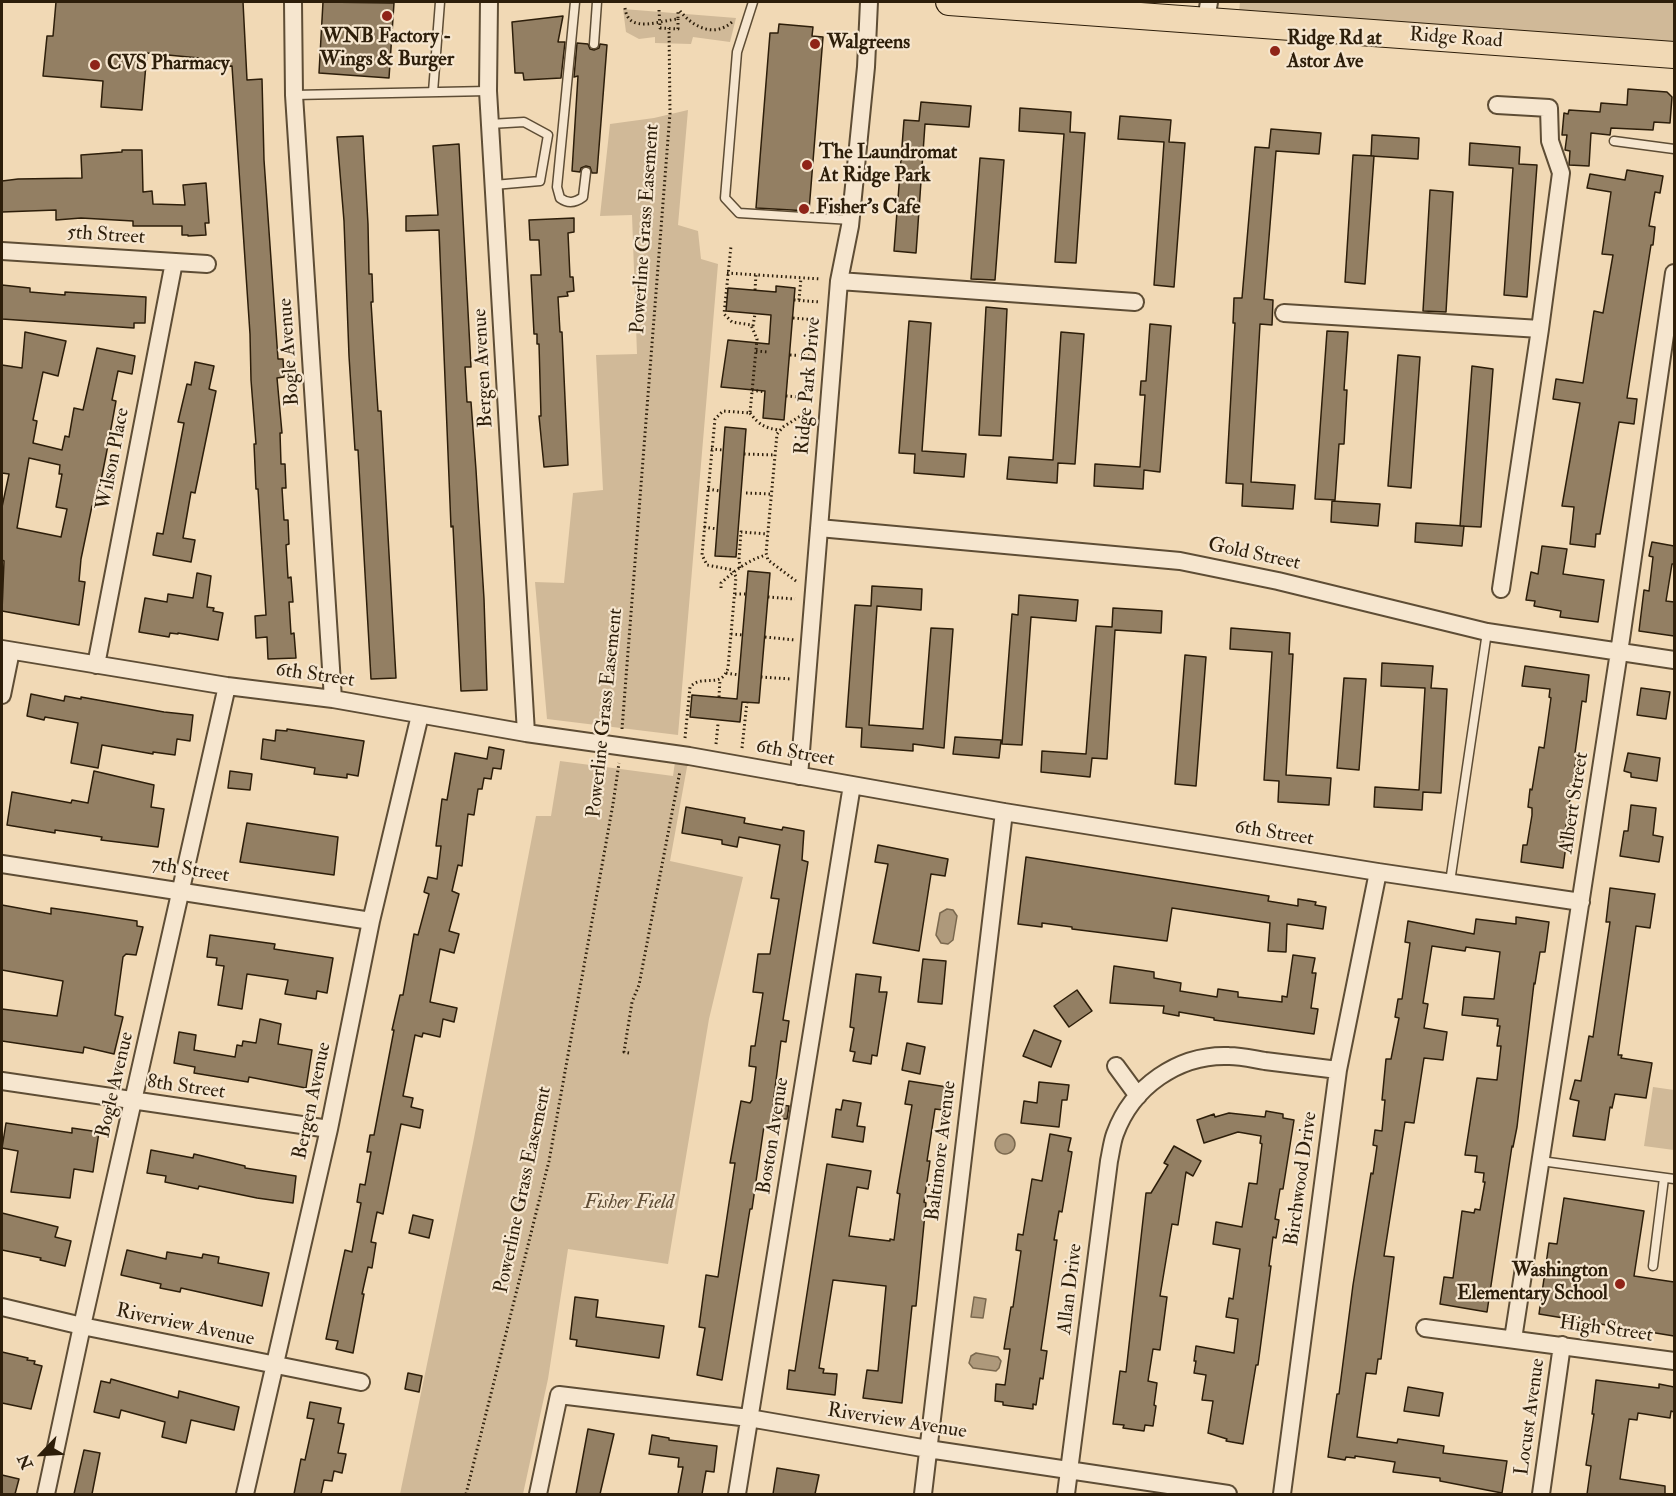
<!DOCTYPE html>
<style>
body{margin:0}
#map{position:relative;width:1676px;height:1496px;overflow:hidden;background:#f1d9b5;font-family:"IM FELL Double Pica",serif}
canvas{display:block}
.frame{position:absolute;inset:0;border:3px solid #2d1e0a;pointer-events:none}
.north{position:absolute;left:12px;top:1424px;width:60px;height:60px;-webkit-text-stroke:4px #f6e6cf;paint-order:stroke;rotate:245deg;font-size:16px;font-weight:700;line-height:24px;text-align:center;color:#2d1e0a}
.north::after{content:'';display:block;margin:auto;width:21px;height:27px;background:#2d1e0a;clip-path:polygon(50% 0,100% 100%,50% 72%,0 100%)}
</style>
<div id="map">
<canvas width="1676" height="1496"></canvas>
<div class="frame"></div>
<div class="north">N</div>
</div>
<script>
const g = document.querySelector('canvas').getContext('2d');
g.lineJoin = 'round';
function fillPath(path, color) { g.fillStyle = color; g.fill(path, 'evenodd'); }
function strokePath(path, color, width, dash) { g.strokeStyle = color; g.lineWidth = width; g.lineCap = dash ? 'butt' : 'round'; g.setLineDash(dash || []); g.stroke(path); }
function write(font, color, halo, rows, align = 'center') {
  g.font = font + ' "IM FELL Double Pica",serif'; g.lineWidth = 4.5; g.setLineDash([]); g.textBaseline = 'middle'; g.strokeStyle = halo; g.fillStyle = color; for (const [text, x, y, turn = 0] of rows) {
    g.save(); g.translate(x, y); g.rotate((+turn || 0) * Math.PI / 180); g.textAlign = isNaN(turn) ? turn : align; if (halo) g.strokeText(text, 0, 0); g.fillText(text, 0, 0); g.restore();
  }
}
fillPath(new Path2D(`
 M1240,2H1674V55L1238,23Z
 M623,9L736,18L730,42L693,37L691,44L655,43V37L639,39L626,32Z
 M688,110L678,225L698,231L701,259L718,264L678,735L547,719L535,582L564,583L573,493L603,490L596,355L637,354L632,215L600,216L610,124L654,118Z
 M676,755L689,756L670,861L743,877L709,1019L668,1264L568,1249L548,1379L523,1494H400L473,1143L536,816H551L560,761L673,776Z
 M1653,1087L1674,1090V1150L1644,1146Z`), '#d0b998');
const water = new Path2D(`
 M947,909L953,910L957,916L953,940L948,944L941,943L936,935L940,913Z
 M995 1144a10 10 0 1 1 20 0a10 10 0 1 1-20 0Z
 M974,1297L986,1299L983,1318L971,1317Z
 M976,1353L998,1357L1001,1361L999,1368L996,1371L973,1368L969,1363L971,1356Z`);
fillPath(water, '#ae997b');
strokePath(water, '#7a684e', 1.5);
const building = new Path2D(`
 M56,2H243L247,80L262,79L264,160L278,359H283L284,377L277,378L282,433H280L281,464H285L286,488H282L284,520H288L289,544L286,545L288,578L291,577L293,602H289L291,634L294,633L296,658L268,659L267,637L256,638L255,616L266,615L258,489H256L254,444H256L251,380L250,334L232,66L199,67V58L147,53L142,110L101,107L103,81L43,76L47,36H53Z
 M323,2L394,3L389,78L319,73Z
 M563,16L558,42H565L561,78L524,80L523,73H515L512,22Z
 M779,24L813,27L812,36L823,37L809,211L756,208L770,33H778Z
 M577,43L588,44L590,49L594,50L599,48L600,44L607,45L597,173H592L590,167L586,166L581,168L580,172L572,171L578,76L574,77Z
 M1628,89L1667,92L1672,97L1670,123L1654,122L1653,130L1611,128L1610,135L1591,133L1589,166L1569,165L1570,151L1565,150L1567,135H1562L1564,113L1568,114L1569,110L1600,112L1601,103L1627,105Z
 M921,102L971,106L969,127L925,124L916,253L894,251L904,120L919,121Z
 M1020,108L1071,112L1070,132L1085,133L1076,263L1055,262L1064,134L1019,131Z
 M1120,116L1171,120L1169,142L1185,143L1174,287L1154,285L1164,142L1118,139Z
 M1271,129L1321,133L1319,154L1276,151L1264,299L1273,300L1272,325L1260,324L1251,482L1295,485L1293,509L1242,506L1243,484L1226,483L1235,323H1233L1234,298H1242L1255,147L1269,148Z
 M1372,135L1419,138L1418,159L1371,156Z
 M363,136L368,224L369,274H372L373,302H371L375,366L378,411H381L396,678L371,679L358,450H355L349,356L344,221L337,137Z
 M1470,143L1520,147L1519,164L1537,165L1527,297L1504,295L1513,168L1469,165Z
 M459,144L471,367H465L467,402H471L476,470L484,599L487,690L461,691L453,526L451,527L439,230L406,231V216L438,215L433,146Z
 M122,150H142L143,192L152,191L153,204L185,205L183,185L206,183L209,223H205L206,235L188,236V235H182V226H133V221L81,218L56,220V210L2,212V181L18,179L82,178L81,155L122,152Z
 M1353,155L1374,156L1365,284L1345,282Z
 M980,158L1004,160L995,280L971,279Z
 M1627,170L1663,176L1660,193L1655,192L1649,226L1655,227L1653,245H1651L1627,398L1637,399L1634,424L1619,422L1600,534H1596L1595,547L1570,544L1574,507L1562,506L1580,403L1553,399L1556,379L1583,383L1594,311L1603,313L1613,255L1602,254L1611,192L1587,188L1590,174L1625,180Z
 M1430,190L1453,192L1446,312L1423,311Z
 M574,218V232L568,233L570,277H573L574,291L567,292L568,296L558,297L560,332H562L568,465L544,467L539,416H541L539,344H537V334H534L531,275H541L539,240H530L529,220Z
 M2,285L30,288V292L65,295V292L146,297L145,323H134V328L2,319Z
 M776,286L795,288L784,420L763,418L765,391L721,387L728,340L769,344L771,315L726,311L728,288L776,292Z
 M986,307L1007,309L1001,436L979,435Z
 M909,321L931,323L922,451L966,454L964,477L914,473L915,454L899,453Z
 M1150,324L1171,326L1160,472L1144,470L1143,489L1094,486L1095,464L1140,467L1145,395H1140L1141,381H1146Z
 M1327,331L1348,332L1344,390H1347L1344,444H1339L1335,500L1315,499Z
 M25,332L66,341L58,376L43,372L33,420L37,421L33,443L62,450L65,436L69,437L74,408L83,410L97,348L135,356L132,374L118,371L112,400L116,401L108,445L96,506H92L81,559L79,581L85,582L79,625L2,611L4,561L2,560V507L9,474L2,473V365L22,368ZM29,458L60,465L59,474H62L56,507L67,509L61,537L17,528Z
 M1061,332L1084,334L1075,464L1058,463L1057,483L1007,479L1009,457L1053,460Z
 M1398,355L1420,357L1411,488L1388,486Z
 M195,362L214,366L209,389L216,391L195,493L191,492L183,538L195,540L191,562L153,555L157,533L163,534L184,423L178,422L187,384L191,385Z
 M1472,366L1493,369L1481,527L1460,526Z
 M725,427L746,429L736,557L715,556Z
 M1332,501L1380,504L1378,526L1331,522Z
 M1416,523L1464,526L1462,546L1415,542Z
 M1652,542L1674,546V564H1672L1666,601L1674,602V636L1639,631L1644,590L1649,591L1653,557L1649,556Z
 M1542,546L1567,549L1563,574L1604,580L1598,622L1560,617L1561,611L1534,606L1535,601L1526,600L1531,572L1538,574Z
 M748,571L770,573L759,703L742,702L740,722L690,717L692,695L737,699Z
 M197,573L211,576L207,607L214,608L213,611L223,613L218,640L178,633V634L170,633L169,637L139,632L145,598L167,602L168,594L193,598Z
 M872,586L922,589L921,610L877,606L869,725L923,729L931,628L953,629L944,748L913,744V751L861,747L862,728L846,727L855,605L871,606Z
 M1019,595L1078,600L1076,621L1031,617L1022,745L1002,744L1012,614L1018,615Z
 M1113,608L1162,611L1161,633L1115,630L1107,759L1092,758L1090,777L1041,772L1042,751L1086,754L1096,626L1112,627Z
 M1231,628L1290,633L1289,654H1293L1286,775L1331,778L1329,805L1278,802L1279,781L1264,780L1272,652L1230,649Z
 M1185,655L1206,657L1196,786L1175,784Z
 M1382,663L1433,666L1431,688L1447,689L1441,793L1423,792L1422,810L1374,807L1375,787L1419,790L1425,688L1381,686Z
 M1525,666L1589,675L1586,702L1582,701L1575,753H1577L1563,845H1566L1563,868L1521,862L1523,845H1527L1532,815V808L1528,807L1530,789L1532,790L1539,747L1544,748L1551,698L1549,697L1550,689L1522,686Z
 M1344,678L1366,679L1359,770L1337,768Z
 M1641,688L1670,692L1666,719L1637,715Z
 M31,694L64,701L65,696L81,699V697L164,712L193,715L190,741L177,739L175,755L153,752V754L102,745L98,768L71,763L78,723L45,717L44,720L27,716Z
 M287,729L364,741L358,776L347,774V778L314,774L315,768L261,759L263,739L275,741L276,730L287,731Z
 M955,737L1001,740L999,758L953,754Z
 M489,747L504,750L501,769L493,768L491,779L484,778L482,789H478L474,815L468,814L462,866L458,865L452,891L459,894L449,931L459,934L454,953L440,949L430,1002L457,1008L454,1022L443,1019L440,1037L423,1033L422,1037L415,1035L403,1096L413,1098L411,1107L423,1110L420,1128L401,1124L383,1214L377,1212L371,1242L376,1243L372,1268L368,1267L362,1294H364L353,1353L336,1349L338,1341L326,1339L345,1250L352,1252L361,1203L357,1202L360,1184L365,1185L371,1152H367L370,1135H374L394,1030H392L400,995H403L414,934L418,935L429,894L424,892L428,877L437,879L441,846H436L442,799L447,800L455,753L487,759Z
 M1628,753L1660,758L1657,781L1631,777V773L1624,771Z
 M94,771L154,785L151,807L164,809L158,847L101,840L102,837L55,830V833L7,825L12,792L71,803L72,800L88,803Z
 M230,771L252,774L250,790L228,788Z
 M1631,805L1656,808L1653,835L1663,837L1659,862L1620,856L1624,831H1628Z
 M686,807L745,818L744,823L782,830L783,827L804,831L802,860L808,862L783,1020L789,1021L786,1042L781,1041L773,1104L789,1106L787,1119L772,1118L771,1127L764,1126L752,1209H750L722,1380L697,1375L705,1328L699,1327L706,1275L718,1277L735,1163H730L741,1101L750,1103L752,1100L756,1067L749,1066L751,1046H755L763,993L753,992L758,954H770L779,899L771,898L780,845L739,837L737,847L722,844V840L682,833Z
 M247,823L338,837L334,875L240,862Z
 M878,845L948,859L945,876L931,874L919,951L873,943L888,864L875,862Z
 M1026,857L1269,896L1268,901L1298,906V899L1316,902L1315,905L1326,907L1323,929L1287,924L1286,952L1268,951L1270,923L1172,908L1167,941L1072,929V927L1042,923V927L1018,924Z
 M1610,888L1655,894L1650,928L1636,926L1618,1055H1622L1621,1058L1652,1063L1646,1098L1615,1094L1612,1108L1610,1107L1605,1140L1573,1136L1579,1101L1570,1099L1575,1080L1581,1081L1589,1036L1593,1037L1610,922H1606Z
 M2,905L51,914V908L86,913L137,921V926L143,927L136,955L126,954L123,957L115,1015L123,1017L114,1054L84,1047L83,1053L2,1041V1009L57,1016L63,981L2,970Z
 M1516,917L1549,922L1545,952H1540L1535,984L1534,983L1517,1127L1513,1147L1512,1146L1487,1312L1440,1304L1444,1277L1453,1278L1462,1211L1474,1213L1475,1209L1480,1210L1485,1182H1483L1484,1173L1475,1172L1477,1156L1465,1155L1477,1078L1497,1080L1501,1046H1497L1500,1026H1497L1498,1019L1462,1015L1464,997L1494,999L1500,952L1466,947L1465,951L1432,946L1423,1003L1428,1004L1424,1028L1447,1032L1443,1060L1424,1058L1414,1123L1405,1122L1384,1256L1394,1257L1381,1359H1378L1376,1374L1366,1373L1357,1437L1397,1443L1398,1439L1444,1446L1443,1453L1507,1461L1502,1493L1440,1481V1478L1393,1472L1395,1462L1355,1456V1458L1346,1457L1345,1460L1328,1457L1337,1394H1339L1353,1285L1371,1173L1373,1174L1377,1146L1373,1145L1375,1130L1382,1131L1385,1100H1382L1386,1059H1391L1399,1018L1395,1017L1398,999H1402L1410,943L1405,942L1408,921L1474,934L1476,919L1516,924Z
 M210,935L275,944L274,949L333,958L327,993L317,991L316,999L285,994L288,980L247,974L242,1009L218,1005L224,966L216,965L217,958L207,957Z
 M1293,955L1315,958L1312,973H1316L1311,1008L1318,1009L1314,1034L1214,1020V1018L1179,1012V1016L1163,1013L1164,1006L1110,1003L1114,966L1154,972V978L1181,983L1180,991L1217,997L1218,989L1238,992V997L1282,1002V996L1287,997Z
 M923,959L946,961L942,1004L918,1002Z
 M856,974L881,977L879,992H887L877,1056L872,1055L871,1064L853,1061L855,1052L850,1051L854,1028L850,1027Z
 M1077,990L1092,1011L1069,1027L1054,1006Z
 M260,1019L281,1024L278,1044L312,1050L306,1088L249,1077L248,1082L194,1073L195,1067L174,1063L179,1032L196,1035L194,1050L235,1057L237,1045L242,1046L243,1041L256,1043Z
 M1034,1030L1061,1041L1051,1067L1023,1056Z
 M907,1043L925,1047L920,1074L902,1070Z
 M909,1081L947,1087L943,1110L935,1109L927,1161H930L924,1202L926,1203L916,1306H912L902,1403L863,1398L867,1370L878,1371L886,1286L833,1280L819,1368L824,1369L823,1373L837,1374L835,1395L787,1389L789,1370L795,1371L827,1164L871,1171L868,1189L857,1187L849,1236L890,1241V1239L894,1240L900,1194L897,1193L912,1105L905,1104Z
 M1039,1082L1069,1085L1067,1100H1062L1059,1127L1021,1123L1024,1101L1037,1103Z
 M843,1100L861,1103L857,1126L865,1127L863,1142L832,1137L836,1109L841,1110Z
 M1266,1111L1283,1114V1118L1294,1120L1283,1189H1280L1275,1219L1279,1220L1276,1238L1273,1237L1269,1266H1271L1258,1365H1256L1243,1444L1226,1441L1227,1439L1208,1433L1213,1401L1202,1400L1206,1375L1194,1373L1196,1361H1194L1196,1346L1234,1353L1238,1319L1226,1317L1229,1298L1233,1299L1240,1249L1213,1244L1216,1222L1242,1227L1249,1183L1257,1184L1262,1144L1260,1143L1261,1136L1238,1132L1204,1143L1197,1120L1214,1114L1215,1117L1229,1113L1265,1117Z
 M6,1123L72,1133V1128L99,1132L93,1172L74,1169L70,1198L11,1192L18,1151L2,1148Z
 M1050,1134L1071,1138L1068,1151L1072,1152L1062,1212L1059,1211L1054,1240H1057L1041,1350L1047,1351L1043,1379L1040,1378L1036,1405L1033,1404V1409L1003,1405V1402L995,1401L996,1384L1005,1385L1010,1349H1004L1011,1307H1013L1021,1251L1016,1250L1018,1234L1023,1235L1032,1179L1042,1181Z
 M1174,1146L1201,1161L1193,1176L1186,1172L1178,1225L1172,1224L1160,1296L1167,1297L1160,1350L1153,1349L1148,1381L1157,1383L1154,1405L1156,1406L1153,1426L1145,1425L1144,1431L1123,1428L1124,1425L1113,1424L1120,1371L1126,1372L1146,1193H1151L1168,1165L1164,1163Z
 M151,1150L193,1158L194,1154L245,1166V1168L296,1176L293,1203L257,1198L199,1186L198,1189L165,1182L166,1176L147,1173Z
 M1564,1198L1644,1211L1634,1276L1674,1282V1336L1539,1314L1549,1243L1557,1244Z
 M2,1213L58,1227L55,1237L71,1241L65,1266L40,1260L41,1258L2,1250Z
 M413,1215L433,1220L429,1238L409,1233Z
 M127,1250L166,1259L167,1252L202,1258L203,1254L219,1257L218,1263L269,1273L262,1306L181,1288L180,1292L160,1288L161,1284L121,1275Z
 M575,1297L598,1300L596,1317L664,1326L659,1358L576,1346L577,1340L570,1339Z
 M2,1352L28,1358L27,1360L35,1361L34,1364L42,1366L31,1409L2,1403Z
 M408,1373L422,1376L419,1392L405,1389Z
 M111,1379L178,1398L179,1391L239,1407L234,1430L191,1420L186,1443L162,1437L165,1422L121,1410L119,1418L94,1412L101,1381L110,1383Z
 M1596,1380L1659,1388V1384L1674,1387V1412L1671,1411L1670,1418L1638,1413L1637,1420L1629,1419L1620,1479L1665,1486V1494H1587L1591,1466L1586,1465L1594,1414H1592Z
 M1408,1387L1443,1393L1439,1416L1404,1411Z
 M310,1402L341,1408L338,1423L344,1424L338,1453L346,1454L342,1473L334,1471L332,1481L324,1480L321,1494H294L301,1459L305,1460L314,1419L307,1418Z
 M588,1429L614,1434L600,1494H576Z
 M652,1435L669,1438V1440L717,1446L714,1472L706,1471L702,1494H678L683,1467H678L679,1458L649,1454Z
 M84,1450L100,1453L92,1494H74Z
 M777,1468L819,1475L815,1494H773Z
 M2,1475L19,1479L15,1494H2Z`);
fillPath(building, '#937f63');
strokePath(building, '#2d1e0a', 1.5);
const service = new Path2D(`
 M575,2L557,187L560,198C568,204 575,203 583,197L586,172
 M753,2L737,52L725,198L739,213L851,220
 M594,44L597,2
 M433,92L440,2
 M294,95L488,91
 M490,124L524,122L548,135L540,181L494,185
 M1614,141L1674,149
 M1450,882L1487,632
 M1541,1161L1674,1179
 M1653,1266L1664,1178`);
const minor = new Path2D(`
 M293,2L294,95L333,699
 M489,2L488,91L526,733
 M1206,20L1209,2
 M1497,105L1549,108L1550,141L1561,173L1540,329
 M2,251L207,264
 M839,281L1135,302
 M1284,313L1540,329L1501,589
 M819,528L1180,561L1278,581L1487,632L1674,660
 M2,649L227,686L333,699L526,733L689,756L1004,812L1378,872L1581,902
 M96,665L174,262
 M2,695L11,651
 M799,776L839,281L850,226L866,67L869,2
 M2,864L371,921
 M1116,1066L1138,1096
 M2,1081L329,1129
 M2,1307L82,1326L361,1382
 M1425,1328L1674,1361
 M1513,1339L1621,639L1674,273
 M46,1494L82,1326L227,686
 M245,1494L329,1129L371,921L420,715
 M538,1494L559,1395L749,1418L928,1449L1228,1494
 M737,1494L852,785
 M923,1494L1004,812
 M1066,1494L1109,1161C1111,1152 1112,1142 1115,1134C1132,1087 1178,1054 1229,1056C1241,1056 1253,1059 1265,1061C1289,1064 1314,1067 1338,1070
 M1282,1494L1338,1070L1378,872
 M1541,1494L1562,1345`);
const primary = new Path2D(`
 M949,2L1674,55`);
strokePath(service, '#5e4d35', 11);
strokePath(minor, '#5e4d35', 20);
strokePath(primary, '#2d1e0a', 28);
strokePath(new Path2D(`
 M625,8C628,35 661,20 678,19V11
 M659,10L660,28L678,29V19
 M680,11C693,27 714,38 732,22
 M727,273L821,279
 M755,290L756,275
 M794,300L820,302
 M799,300L801,278
 M793,318L817,320
 M753,326L755,314
 M756,351L768,352
 M790,355L816,356
 M752,390L765,392
 M786,396L813,398
 M750,413C759,425 765,428 779,430
 M711,449L723,450
 M744,454L775,455
 M708,489L720,491
 M746,493L771,494
 M704,527L717,529
 M740,568L739,559L741,532L768,534
 M796,581L768,560L766,553L777,434L783,427L810,410
 M721,588V583C734,571 748,560 766,555
 M735,594H746
 M768,597L795,599
 M731,634L743,635
 M765,637L795,640
 M726,673L739,675
 M761,677L791,679
 M719,697L720,679
 M622,729L670,113L669,28
 M685,738L690,687C703,673 721,690 728,668L736,577L733,570L707,565L702,555L715,419L723,411L750,413L757,339L751,325L732,322L724,314L731,246
 M716,744L718,724
 M742,748L747,702
 M629,1053L624,1052L632,1002L639,985L680,771
 M466,1494L549,1161L613,804L619,763`), '#2d1e0a', 3, [1.5, 3]);
strokePath(service, '#f6e6cf', 8);
strokePath(minor, '#f6e6cf', 16);
strokePath(primary, '#f1d9b5', 26);
for (const [x, y, r, color] of [
 [387,16,6,"#8f2418"],
 [815,44,6,"#8f2418"],
 [1275,51,6,"#8f2418"],
 [95,65,6,"#8f2418"],
 [807,165,6,"#8f2418"],
 [804,209,6,"#8f2418"],
 [1620,1284,6,"#8f2418"]
]) { const dot = new Path2D(); dot.arc(x, y, r, 0, 2 * Math.PI); g.fillStyle = color; g.fill(dot); strokePath(dot, '#f6e6cf', 2); }
write('bold 20px', '#2d1e0a', '#f6e6cf', [
 ["WNB Factory -",387,38,"center"],
 ["Wings & Burger",387,61,"center"],
 ["Ridge Rd at",1287,40],
 ["Astor Ave",1287,63],
 ["Walgreens",827,44],
 ["CVS Pharmacy",107,65],
 ["The Laundromat",819,154],
 ["At Ridge Park",819,177],
 ["Fisher's Cafe",816,209],
 ["Washington",1608,1272,"right"],
 ["Elementary School",1608,1295,"right"]
], 'left');
write('20px', '#2d1e0a', '#f6e6cf', [
 ["Ridge Road",1456,39,4],
 ["Powerline Grass Easement",646,229,-86],
 ["5th Street",106,236,4],
 ["Bogle Avenue",290,352,-94],
 ["Bergen Avenue",484,368,-93],
 ["Ridge Park Drive",809,386,-85],
 ["Wilson Place",114,459,-79],
 ["Gold Street",1254,555,12],
 ["6th Street",315,676,8],
 ["Powerline Grass Easement",606,713,-84],
 ["6th Street",795,754,10],
 ["Albert Street",1575,803,-81],
 ["6th Street",1274,834,9],
 ["7th Street",190,871,9],
 ["Bogle Avenue",116,1085,-77],
 ["8th Street",186,1088,8],
 ["Bergen Avenue",313,1101,-78],
 ["Boston Avenue",774,1136,-81],
 ["Baltimore Avenue",942,1151,-83],
 ["Birchwood Drive",1302,1179,-82],
 ["Powerline Grass Easement",524,1190,-78],
 ["Allan Drive",1071,1289,-83],
 ["Riverview Avenue",185,1326,12],
 ["High Street",1606,1330,8],
 ["Locust Avenue",1531,1417,-82],
 ["Riverview Avenue",897,1422,9]
]);
write('italic 20px', '#5e4c35', '#f6e6cf', [
 ["Fisher Field",629,1204]
]);
</script>
